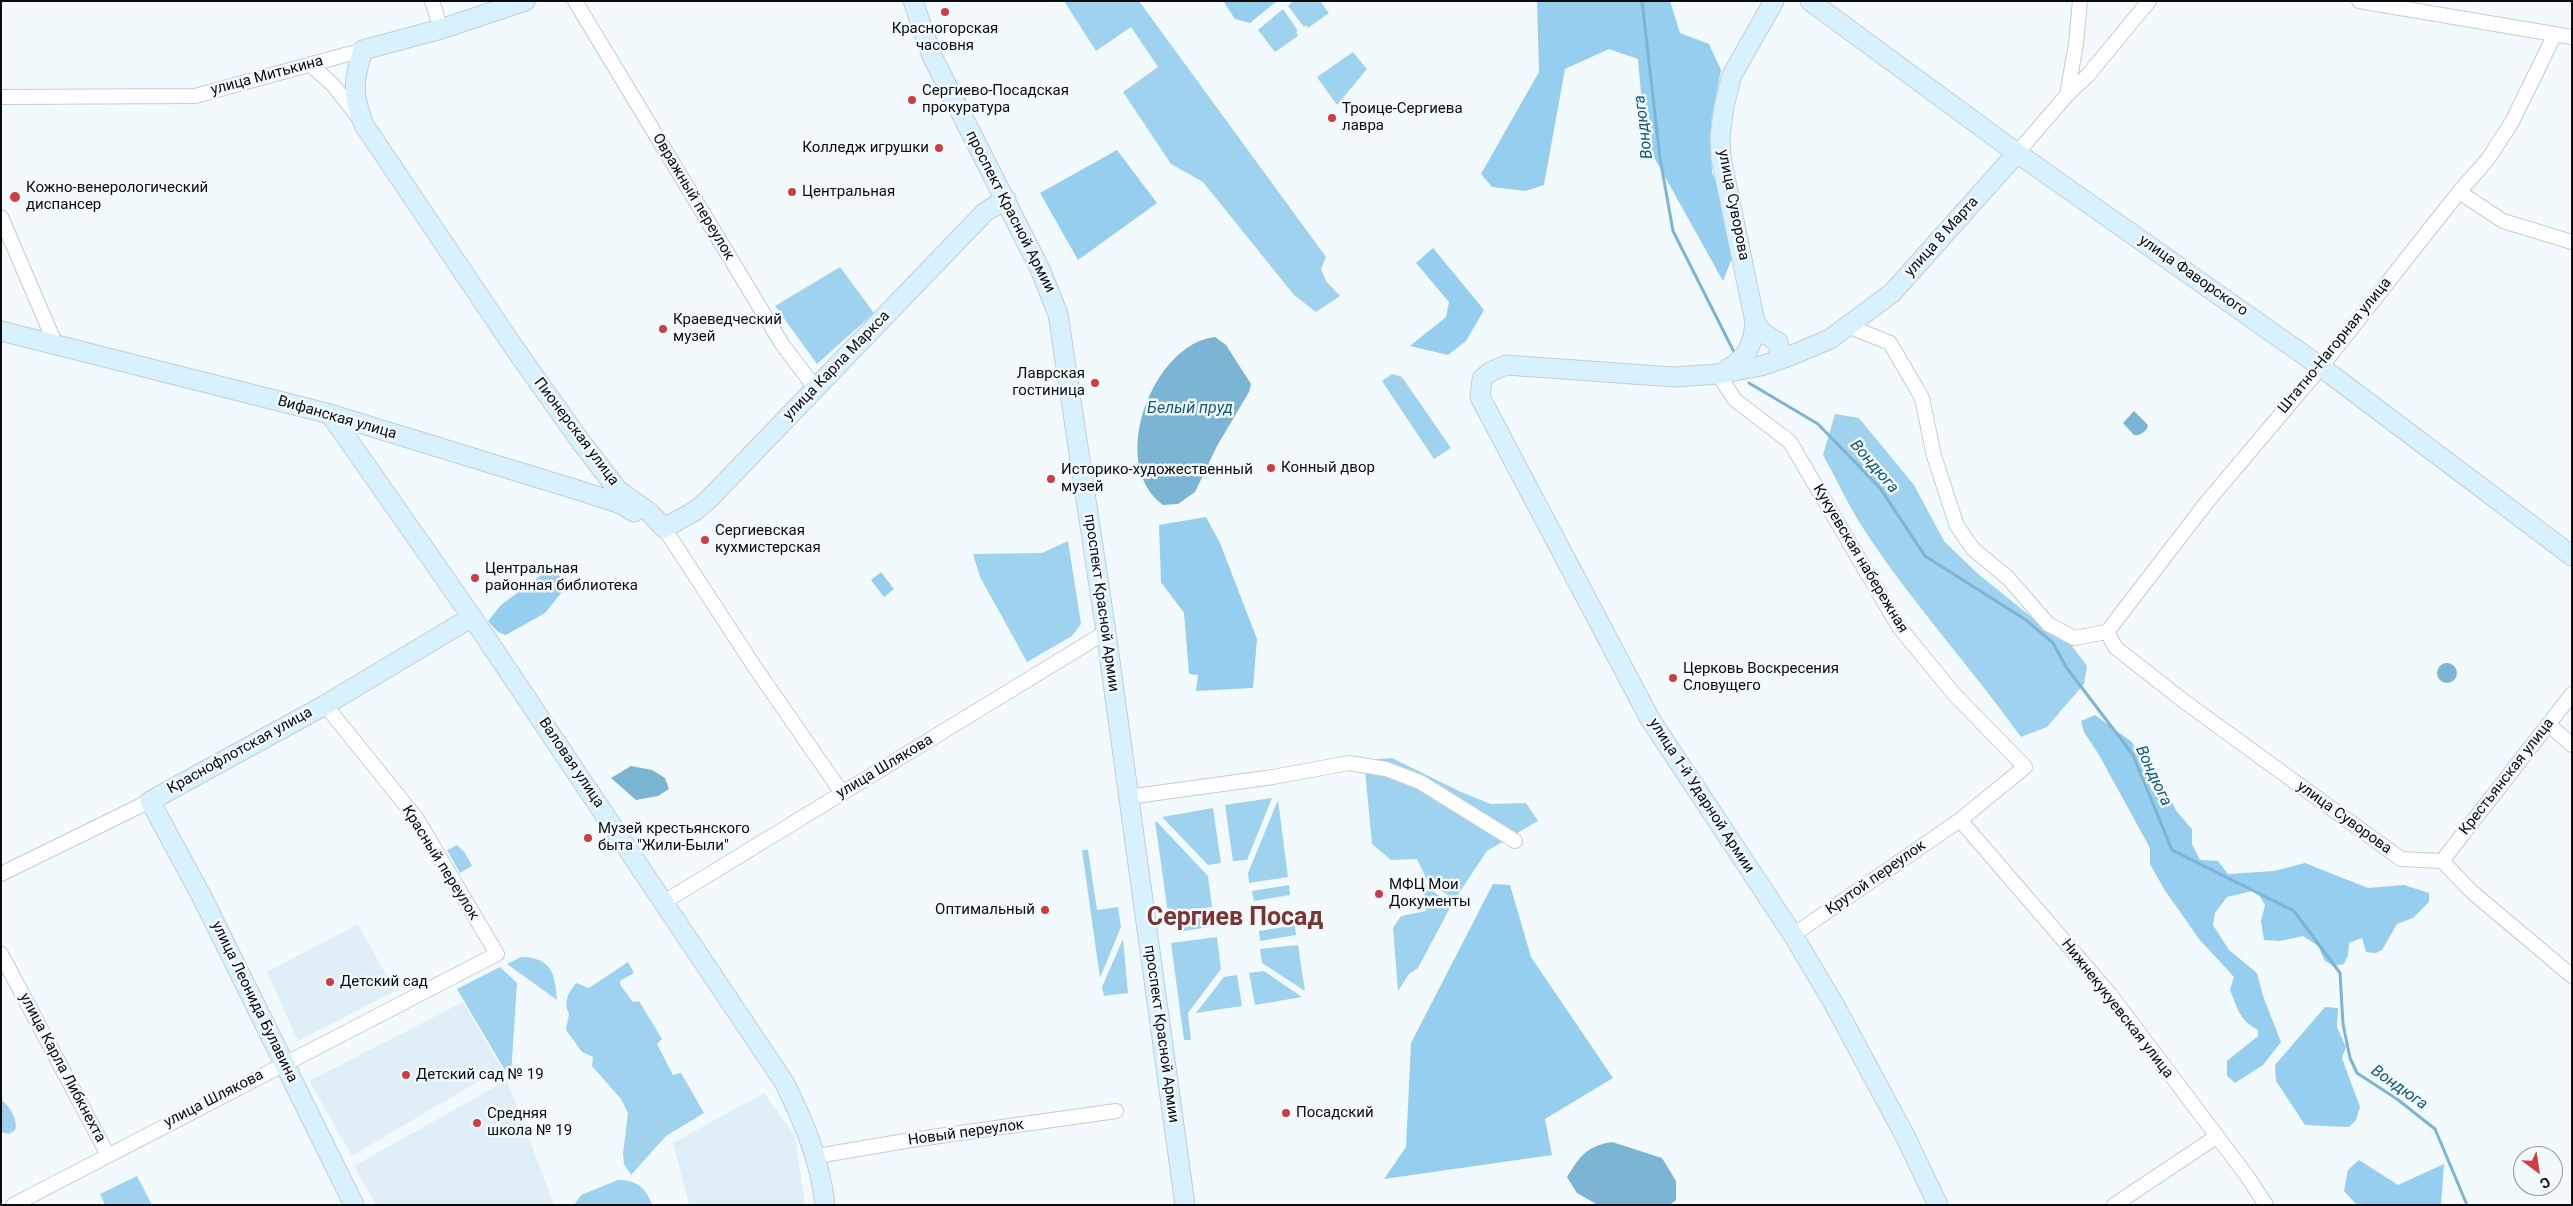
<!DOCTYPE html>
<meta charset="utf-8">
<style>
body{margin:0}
#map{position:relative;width:2573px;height:1206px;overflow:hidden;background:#f3fafe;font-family:Roboto,sans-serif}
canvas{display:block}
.frame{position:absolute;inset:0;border:2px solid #080c0e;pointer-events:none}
.north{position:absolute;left:2513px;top:1146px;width:50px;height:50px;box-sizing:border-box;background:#f3fafe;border:1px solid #959b9e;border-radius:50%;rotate:149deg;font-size:14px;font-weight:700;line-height:20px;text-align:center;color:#080c0e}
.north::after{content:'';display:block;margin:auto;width:18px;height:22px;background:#cd3d41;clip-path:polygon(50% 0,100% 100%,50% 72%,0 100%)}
</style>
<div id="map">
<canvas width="2573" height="1206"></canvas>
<div class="frame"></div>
<div class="north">С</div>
</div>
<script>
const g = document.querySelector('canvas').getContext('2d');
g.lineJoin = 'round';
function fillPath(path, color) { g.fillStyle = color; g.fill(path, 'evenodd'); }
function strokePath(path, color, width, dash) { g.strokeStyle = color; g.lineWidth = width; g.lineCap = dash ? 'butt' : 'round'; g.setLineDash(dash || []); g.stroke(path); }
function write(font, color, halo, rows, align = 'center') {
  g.font = font + ' Roboto,sans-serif'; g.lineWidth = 5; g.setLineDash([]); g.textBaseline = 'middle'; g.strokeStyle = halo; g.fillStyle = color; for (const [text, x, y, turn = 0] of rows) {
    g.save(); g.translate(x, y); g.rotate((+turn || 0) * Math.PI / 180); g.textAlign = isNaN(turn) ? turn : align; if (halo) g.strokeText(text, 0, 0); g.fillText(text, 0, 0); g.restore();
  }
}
fillPath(new Path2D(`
 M358,924L395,991L298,1041L267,972Z
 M463,1002L501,1068L352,1156L309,1081Z
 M507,1080L554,1205H376L354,1166Z
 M764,1093L795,1136L805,1205H689L673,1143Z`), '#e0eef8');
fillPath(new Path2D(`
 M1064,1H1139L1326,257L1321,269L1326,281L1340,296L1316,312L1294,295L1203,182L1171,164L1123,92L1158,67L1131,27L1096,51Z
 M1294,1H1320L1329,13L1308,28L1306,25L1304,27L1288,6Z
 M1283,9L1298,31L1296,32L1298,36L1275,52L1258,30Z
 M1353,52L1367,69L1337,105L1317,77Z
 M840,267L874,313L817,364L775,306Z
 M1392,374L1402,377L1451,448L1434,459L1382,381Z
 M1835,414L1859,418L1914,485L1944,541L1977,573L2045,628L2072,646L2087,666L2084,684L2047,727L2021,737C1971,667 1912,603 1865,531C1849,507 1837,480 1823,455Z
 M1068,541L1081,624L1072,636L1027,662L980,577L973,554L1042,553Z
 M1392,758L1461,792L1491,804L1526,803L1538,821L1487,851L1455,899L1429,884L1417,859L1391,860L1372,844L1364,760Z
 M1272,798L1247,860L1233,861L1225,805Z
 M1278,800L1288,877L1249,883L1248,873Z
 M1213,808L1221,863L1208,865L1162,817Z
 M1155,821L1158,823L1208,876L1212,907L1168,913Z
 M457,845L465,853L472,866L460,873L447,850Z
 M1082,850H1088L1097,910L1118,907L1121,927L1100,978Z
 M1422,882L1451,906L1418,968L1409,974L1398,991L1393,928L1401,916L1426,911Z
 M1289,885L1290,895L1254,901L1252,891Z
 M1214,916L1215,926L1179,932L1178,922Z
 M1295,925L1296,935L1260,941L1259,931Z
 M1217,937L1221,969L1188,1013L1191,1040H1184L1171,943Z
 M1123,939L1128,993L1104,996L1102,987Z
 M1298,945L1305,991L1262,963L1260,949Z
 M521,957C552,958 555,973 557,1000L507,964Z
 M628,962L634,973L620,981L621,986L633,1002L639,1001L662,1039L657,1044L673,1075L681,1073L704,1113L666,1136L631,1175L624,1164L623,1154L628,1113L621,1099L592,1066L593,1057L582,1052L566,1030L569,1014C563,1002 568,993 576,983L589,988Z
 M500,967L517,983L511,1075L503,1067L457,989Z
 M1264,971L1302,997L1255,1005L1249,973Z
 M1237,975L1242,1006L1196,1013L1224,977Z
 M1,1100C9,1105 19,1121 15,1130L9,1134L1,1132Z
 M137,1176L152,1205H105L100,1194Z
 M618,1180C636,1180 646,1187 652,1205H574L581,1195Z`), '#9fd2ef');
fillPath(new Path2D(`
 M1223,1H1277L1250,23L1235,19Z
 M1537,1H1670L1680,33L1709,44L1721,70L1711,122L1712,173L1721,191L1730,220L1732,258L1723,281L1645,141L1638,59L1609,49L1565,69L1544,185L1525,191L1492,187L1481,174L1539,72Z
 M1117,150L1157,203L1078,260L1040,193Z
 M1433,248L1484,310L1466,341L1448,355L1410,346L1446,317L1449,302L1416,263Z
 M1206,517L1220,543L1257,639L1253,688L1196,691L1198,675L1189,674L1184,613L1161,582L1159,525Z
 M881,572L894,589L884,597L871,580Z
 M544,573H558L566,587L545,613L506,635L498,632L488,621L501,605Z
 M2095,715L2132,742L2141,758L2152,791L2168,795L2177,812L2192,829V844L2200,860L2218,861L2228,874L2274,871L2305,863L2368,888L2404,885L2429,893V902L2413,918L2397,924L2382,950L2376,953L2366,952L2362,938L2349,943L2348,955L2344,964L2334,966L2325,961L2318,946L2303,936L2280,941L2264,940L2261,921L2265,905L2256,890L2227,897L2215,913L2213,925L2229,950L2257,973L2263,996L2281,1042L2263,1065L2235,1083L2227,1076V1061L2258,1036V1030C2239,1020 2238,1009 2230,990L2234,977L2199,939L2164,889L2150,864V848L2099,755L2084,732L2081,721Z
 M1493,884L1510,885L1531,957L1613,1078L1545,1119L1552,1155L1384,1179L1406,1147L1411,1043Z
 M2325,1007L2338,1008L2337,1027L2346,1047L2342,1058L2360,1107L2356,1120L2349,1127L2305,1125L2276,1081L2275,1065Z
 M2359,1160L2398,1185L2444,1164L2441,1205H2357L2344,1191L2348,1170Z`), '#95ceee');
fillPath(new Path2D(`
 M1215,337L1226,345L1251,384L1249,392L1217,446L1195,492L1178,504L1163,505C1106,463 1154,343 1215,337Z
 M2134,411L2148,425C2147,431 2141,436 2134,435L2123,423Z
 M2437 673a10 10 0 1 1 20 0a10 10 0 1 1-20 0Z
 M631,766L652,770L665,778L669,789L658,796L636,800L611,778Z
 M1612,1142L1662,1158L1676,1181V1200L1670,1205H1598L1577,1193L1567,1177C1580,1156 1587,1146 1612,1142Z`), '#7cb4d3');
strokePath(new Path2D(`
 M1642,1L1660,158L1673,231L1735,354
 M1749,383L1818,424L1880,488L1925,556L2026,620L2053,643L2066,667L2133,755L2172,850L2294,911L2340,973L2343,1024L2350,1058L2357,1073L2397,1099L2435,1129L2467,1205`), '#7cb4d3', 3);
const street = new Path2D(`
 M432,1L441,29
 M575,1L782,344L816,389
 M2359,1L2572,37
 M2555,34L2512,122L2488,159L2459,192L2321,367L2207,502L2107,632L2116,648L2185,702L2401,859L2442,861L2472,892L2572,976
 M310,64L333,85L359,118
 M2067,95L2076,44L2080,1
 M1,97L195,96L363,50
 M2017,153L2067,95L2088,75L2149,1
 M2459,192L2503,221L2572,242
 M1,217L55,343
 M1848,326L1890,343L1922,398L1934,456L1957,526L1973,549L2008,578L2048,624L2074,638L2107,632
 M1718,374L1735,400L1790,442L1899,627L1954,694L2025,767L1960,820L1793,935
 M664,528L754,666L842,793
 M2548,724L2572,745
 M1128,797L1273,777L1349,763L1386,769L1420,782L1515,841
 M1960,820L2109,993L2247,1176L2266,1205
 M2442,861L2572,694
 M1,874L150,801
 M664,902L1106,632
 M1,954L108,1155
 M817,1156L911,1140L1116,1111
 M13,1205L497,954L417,819L325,705
 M2114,1205L2216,1137`);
const secondary = new Path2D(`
 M525,1L441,29L363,50C353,81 352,94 364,125L515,349L581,442L618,490L649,512L664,528
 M913,1L932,56L1040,269L1058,314L1106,632L1185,1205
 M1810,1L2017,153L2321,367L2572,556
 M1755,322L1763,333L1778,342L1779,350L1790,356
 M1,331L330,414L584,492L621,504L634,512
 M1726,370C1747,359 1753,345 1755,322L1721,158L1720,136L1724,106L1732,75L1774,1
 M330,414L472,617L784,1082C804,1122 820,1160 825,1205
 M664,528L695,511L709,499L985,212L1006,199
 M354,1205L202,897L150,801L325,705L472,617
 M1938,1205L1905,1136L1834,1004L1793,935L1650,719L1480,397L1482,379L1490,372L1506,365L1674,377L1718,374L1761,366L1790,356L1830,339L1892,293L2017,153`);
strokePath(street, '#c2ced4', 16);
strokePath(secondary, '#c2ced4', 21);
strokePath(street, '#fff', 14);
strokePath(secondary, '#d8f1fe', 19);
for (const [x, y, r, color] of [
 [945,12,5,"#cd3d41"],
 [912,100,5,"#cd3d41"],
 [1332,118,5,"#cd3d41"],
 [939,148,5,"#cd3d41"],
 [792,192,5,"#cd3d41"],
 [15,197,6,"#cd3d41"],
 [663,329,5,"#cd3d41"],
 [1095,383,5,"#cd3d41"],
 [1271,468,5,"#cd3d41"],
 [1051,479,5,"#cd3d41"],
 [705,540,5,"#cd3d41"],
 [475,578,5,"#cd3d41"],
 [1673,678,5,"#cd3d41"],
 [588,838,5,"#cd3d41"],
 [1379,894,5,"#cd3d41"],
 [1045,910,5,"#cd3d41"],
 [330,982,5,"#cd3d41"],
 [406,1075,5,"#cd3d41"],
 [1286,1113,5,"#cd3d41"],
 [477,1123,5,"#cd3d41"]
]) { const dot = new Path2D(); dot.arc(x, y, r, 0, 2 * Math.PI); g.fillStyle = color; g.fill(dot); strokePath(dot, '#f3fafe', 2); }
write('15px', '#080c0e', '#f3fafe', [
 ["Красногорская",945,29,"center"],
 ["часовня",945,46,"center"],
 ["Сергиево-Посадская",922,91],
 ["прокуратура",922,108],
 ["Троице-Сергиева",1342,109],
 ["лавра",1342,126],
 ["Колледж игрушки",929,148,"right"],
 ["Кожно-венерологический",26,188],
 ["диспансер",26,205],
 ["Центральная",802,192],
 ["Краеведческий",673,320],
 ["музей",673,337],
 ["Лаврская",1085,374,"right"],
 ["гостиница",1085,391,"right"],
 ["Конный двор",1281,468],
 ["Историко-художественный",1061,470],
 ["музей",1061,487],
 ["Сергиевская",715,531],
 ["кухмистерская",715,548],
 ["Центральная",485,569],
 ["районная библиотека",485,586],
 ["Церковь Воскресения",1683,669],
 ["Словущего",1683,686],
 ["Музей крестьянского",598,829],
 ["быта \"Жили-Были\"",598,846],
 ["МФЦ Мои",1389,885],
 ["Документы",1389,902],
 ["Оптимальный",1035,910,"right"],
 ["Детский сад",340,982],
 ["Детский сад № 19",416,1075],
 ["Посадский",1296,1113],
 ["Средняя",487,1114],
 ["школа № 19",487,1131]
], 'left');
write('15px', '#080c0e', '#f3fafe', [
 ["улица Митькина",267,76,-15],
 ["Овражный переулок",693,197,59],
 ["улица Суворова",1733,205,79],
 ["проспект Красной Армии",1010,212,63],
 ["улица 8 Марта",1942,237,-48],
 ["улица Фаворского",2193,276,35],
 ["Штатно-Нагорная улица",2335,346,-51],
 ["улица Карла Маркса",837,366,-46],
 ["Вифанская улица",337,418,16],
 ["Пионерская улица",576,432,53],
 ["Кукуевская набережная",1860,559,59],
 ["проспект Красной Армии",1101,603,82],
 ["Краснофлотская улица",240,751,-29],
 ["Валовая улица",571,763,56],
 ["улица Шлякова",885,767,-31],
 ["Крестьянская улица",2507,777,-52],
 ["улица 1-й Ударной Армии",1701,796,57],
 ["улица Суворова",2344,818,36],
 ["Красный переулок",440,863,58],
 ["Крутой переулок",1876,878,-35],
 ["улица Леонида Булавина",254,1002,64],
 ["Нижнекукуевская улица",2117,1009,52],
 ["проспект Красной Армии",1161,1034,82],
 ["улица Карла Либкнехта",62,1068,62],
 ["улица Шлякова",214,1099,-27],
 ["Новый переулок",966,1133,-8]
]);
write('italic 16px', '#115877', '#f3fafe', [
 ["Вондюга",1644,127,-97],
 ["Белый пруд",1190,409],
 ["Вондюга",1874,467,49],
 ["Вондюга",2153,776,65],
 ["Вондюга",2399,1088,35]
]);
write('bold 25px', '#7c3433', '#f3fafe', [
 ["Сергиев Посад",1235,919]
]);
</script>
